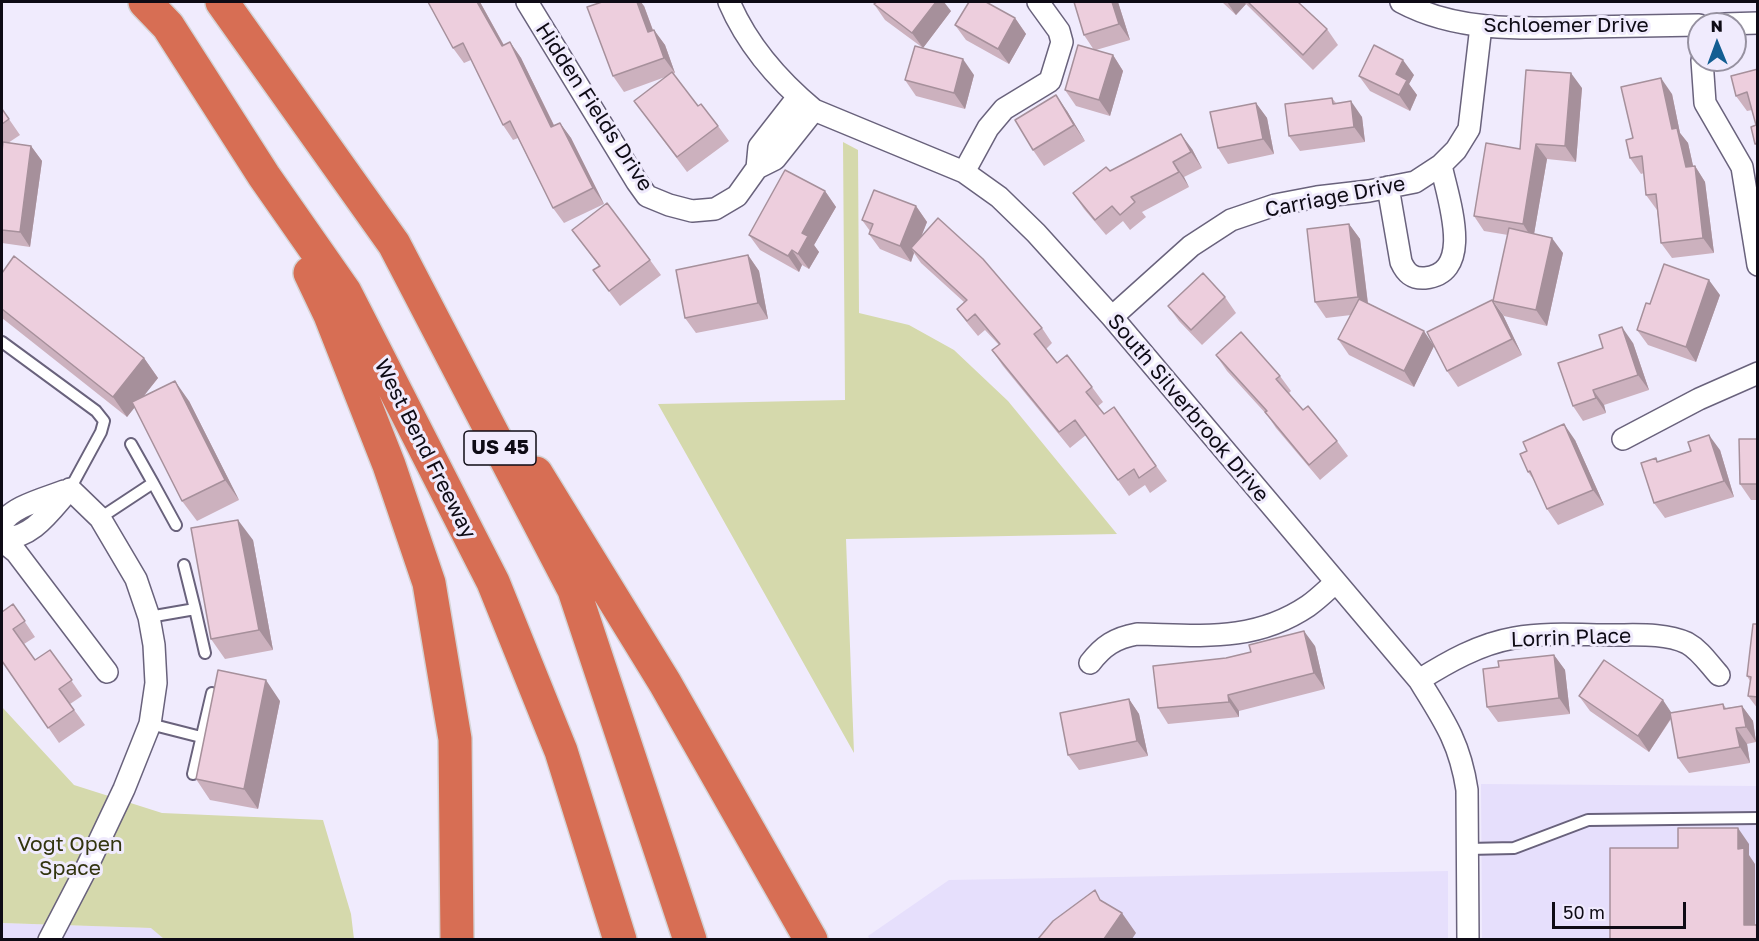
<!DOCTYPE html>
<style>
body{margin:0}
#map{position:relative;width:1759px;height:941px;overflow:hidden;background:#f0ebfd;font-family:"Golos Text",sans-serif}
canvas{display:block}
.frame{position:absolute;inset:0;border:3px solid #0e0b15;pointer-events:none}
.north{position:absolute;left:1687px;top:12px;width:60px;height:60px;box-sizing:border-box;background:#f0ebfd;border:2px solid #9691a0;border-radius:50%;rotate:359deg;font-size:16px;font-weight:700;line-height:24px;text-align:center;color:#0e0b15}
.north::after{content:'';display:block;margin:auto;width:21px;height:27px;background:#135e92;clip-path:polygon(50% 0,100% 100%,50% 72%,0 100%)}
.scale{position:absolute;left:1552px;top:902px;width:134px;height:27px;box-sizing:border-box;border:3px solid #0e0b15;border-top:0;padding-left:8px;font-size:18px;line-height:21px;white-space:nowrap;color:#0e0b15;-webkit-text-stroke:4px #f0ebfd;paint-order:stroke}
</style>
<div id="map">
<canvas width="1759" height="941"></canvas>
<div class="frame"></div>
<div class="north">N</div>
<div class="scale">50 m</div>
</div>
<script>
const g = document.querySelector('canvas').getContext('2d');
g.lineJoin = 'round';
function fillPath(path, color) { g.fillStyle = color; g.fill(path, 'evenodd'); }
function strokePath(path, color, width, dash) { g.strokeStyle = color; g.lineWidth = width; g.lineCap = dash ? 'butt' : 'round'; g.setLineDash(dash || []); g.stroke(path); }
function write(font, color, halo, rows, align = 'center') {
  g.font = font + ' "Golos Text",sans-serif'; g.lineWidth = 6; g.setLineDash([]); g.textBaseline = 'middle'; g.strokeStyle = halo; g.fillStyle = color; for (const [text, x, y, turn = 0] of rows) {
    g.save(); g.translate(x, y); g.rotate((+turn || 0) * Math.PI / 180); g.textAlign = isNaN(turn) ? turn : align; if (halo) g.strokeText(text, 0, 0); g.fillText(text, 0, 0); g.restore();
  }
}
fillPath(new Path2D(`
 M1481,784L1757,786V939H1482Z
 M1448,871V939L870,940L868,936L949,880Z
 M2,923L152,928L164,939L2,940Z`), '#e6dffc');
fillPath(new Path2D(`
 M843,142L858,150L859,313L909,325L954,350L1008,401L1117,534L846,539L854,753L658,404L845,400Z
 M2,707L74,785L162,813L323,820L351,914L354,939H164L151,928L2,923Z`), '#d5d9ac');
const service = new Path2D(`
 M2,342L96,411L104,421L101,432L70,489
 M131,444L153,483
 M100,518L153,483L176,525
 M184,565L195,609
 M149,617L195,609L205,653
 M150,724L201,737
 M193,774L212,693
 M1468,849L1514,848L1588,820L1758,818`);
const minor = new Path2D(`
 M527,2L637,182L647,196L669,205L692,211L715,209L737,196L757,168L759,147L798,97
 M729,2C747,44 779,81 814,110L964,172L999,197L1036,233L1112,317L1419,680C1444,720 1460,743 1467,790L1468,940
 M1401,2C1457,32 1523,29 1585,27C1623,26 1661,26 1699,25
 M1724,24L1758,23
 M1702,60L1705,103L1742,167L1758,265
 M757,168L775,159L814,110
 M964,172L988,128L1004,109L1050,81L1062,42L1059,31L1038,2
 M1388,187L1401,262C1406,273 1412,279 1425,278C1476,273 1447,196 1441,165
 M1112,317L1191,246L1231,220L1275,205L1317,197L1369,191L1415,182L1441,165L1456,150L1469,129L1481,26
 M1623,439L1699,399L1758,373
 M2,525C9,507 47,498 64,491
 M2,538C32,540 51,510 70,489
 M2,541L16,552L107,672
 M1090,663C1103,646 1115,638 1137,634C1199,635 1253,643 1308,606C1318,599 1327,590 1336,582
 M1419,680C1448,662 1479,644 1514,638C1547,632 1581,635 1614,635C1638,635 1665,633 1687,643C1700,650 1709,664 1719,675
 M49,940L86,869L124,789L150,724L156,683L154,645L149,617L136,579L100,518L70,489`);
const motorway = new Path2D(`
 M145,2L168,26L264,176L345,292L493,582L561,751L620,940
 M222,2L394,244L574,590L690,940
 M310,273L330,315L389,465L429,583L455,739L457,940
 M536,473L665,683L811,940`);
strokePath(service, '#69627c', 14);
strokePath(minor, '#69627c', 24);
strokePath(motorway, '#d4d3d5', 36);
strokePath(service, '#fff', 10);
strokePath(minor, '#fff', 21);
strokePath(motorway, '#d76e54', 33);
fillPath(new Path2D(`
 M428,2H480L504,45L510,42L521,58L554,125L560,123L571,138L604,204L564,223L553,208L518,138L513,140L503,125L471,60L464,63L453,48Z
 M1118,2L1130,40L1096,50L1113,55L1123,71L1110,116L1076,106L1065,90L1094,50L1084,35Z
 M1222,2H1298L1327,29L1338,45L1313,70L1246,4L1236,15Z
 M874,4L951,11L923,48L885,20Z
 M644,6L653,30H654L665,45L675,73L673,74L698,106L718,126L729,141L687,172L634,101L668,76L624,92L613,76Z
 M1015,18L1026,34L1009,64L966,40L955,25Z
 M1758,69V147L1755,144L1756,125L1752,110L1747,111L1736,96Z
 M974,75L965,109L916,96L905,80Z
 M1414,75L1409,84L1417,95L1410,111L1370,91L1359,76Z
 M1582,88L1576,162L1547,159L1534,234L1563,253L1547,326L1504,316L1493,301L1508,235L1484,231L1474,216L1520,149Z
 M1672,94L1680,133L1688,143L1693,166H1695L1705,182L1714,253L1672,258L1661,243L1657,210L1646,195L1644,173L1641,174L1630,158L1633,138Z
 M1332,98L1336,103L1362,117L1365,142L1300,151L1289,136Z
 M1256,103L1267,118L1274,154L1228,164L1218,148Z
 M2,109L20,135L8,143L31,146L42,161L30,247L2,243Z
 M1067,111L1085,141L1044,166L1033,150Z
 M1192,149L1202,168L1184,177L1189,187L1142,212L1146,217L1130,230L1123,221L1106,235L1084,209L1073,193L1110,171Z
 M825,191L836,207L814,245L819,252L809,269L802,265L799,272L760,250L749,235Z
 M916,206L927,222L921,237L1042,328L1052,343L1046,349L1057,363L1092,387L1103,402L1097,407L1104,414L1114,407L1167,481L1150,493L1145,485L1129,496L1086,435L1070,448L1003,366L992,350L999,345L985,330L978,336L968,324L957,309L964,302L921,263L914,253L911,262L880,249L869,234L870,231L862,220Z
 M1349,224L1360,239L1368,303L1433,344L1492,300L1503,315L1522,355L1458,387L1447,371L1434,346L1414,387L1349,355L1338,339L1351,315L1326,318L1315,302Z
 M572,230L650,260L661,275L620,306L593,270L599,266Z
 M748,255L759,271L768,319L696,333L685,318Z
 M2,273L144,358L158,378L143,397L189,401L239,500L197,521L182,501L135,407L127,417L2,318Z
 M1720,295L1696,362L1648,345L1637,330L1650,304Z
 M1225,297L1236,313L1202,345L1179,321L1168,306Z
 M1633,343L1649,390L1604,405L1606,413L1583,421L1573,406Z
 M1216,355L1280,376L1291,391L1289,393L1303,410L1337,441L1348,456L1320,480L1276,428L1268,416L1227,371Z
 M1758,439V500H1751L1740,484Z
 M1575,440L1604,505L1558,525L1547,509L1536,483L1528,472Z
 M1720,450L1734,497L1665,518L1654,503Z
 M253,540L273,650L225,659L211,639Z
 M13,604L35,637L24,644L35,660L50,650L82,696L70,704L85,725L59,743L2,661Z
 M1758,624V709L1748,696L1750,681L1747,676Z
 M1315,646L1325,689L1239,711V717L1168,724L1158,708L1226,658Z
 M1554,655L1565,670L1570,714L1498,722L1487,707Z
 M1579,696L1672,713L1723,704L1726,708L1742,706L1753,721L1756,742L1747,744L1750,763L1689,773L1678,758L1671,719L1649,752L1590,711Z
 M1129,699L1139,714L1148,756L1079,770L1068,755Z
 M280,701L258,809L210,800L196,779Z`), '#ccb1be');
fillPath(new Path2D(`
 M477,2H480L513,62L502,46Z
 M637,2H641L644,6L659,47L648,32Z
 M936,2H944L951,11L923,48L912,33Z
 M1112,2H1118L1130,40L1119,24Z
 M1227,2H1244L1246,4L1236,15Z
 M1015,18L1026,34L1009,64L998,49Z
 M654,30L665,45L675,73L664,58Z
 M510,42L521,58L562,142L551,127Z
 M1113,55L1123,71L1110,116L1099,100Z
 M963,59L974,75L965,109L954,93Z
 M1403,60L1414,75L1409,84L1417,95L1410,111L1399,95L1396,74Z
 M1571,73L1582,88L1576,162L1565,146Z
 M1661,78L1672,94L1680,133L1688,143L1696,179L1695,166L1705,182L1714,253L1703,238L1672,129Z
 M1056,95L1067,111L1085,141L1074,125Z
 M1351,101L1362,117L1365,142L1354,127Z
 M1256,103L1267,118L1274,154L1263,139Z
 M560,123L571,138L604,204L593,188Z
 M1181,134L1192,149L1202,168L1191,152Z
 M1536,144L1547,159L1533,240L1523,224Z
 M31,146L42,161L30,247L20,232Z
 M1173,162L1184,177L1189,187L1179,172Z
 M825,191L836,207L814,245L819,252L809,269L798,254L802,233Z
 M916,206L927,222L915,252L911,248L914,253L911,262L900,246Z
 M1349,224L1360,239L1369,313L1358,297Z
 M1552,238L1563,253L1547,326L1536,310Z
 M792,250L802,265L799,272L788,256Z
 M748,255L759,271L768,319L758,303Z
 M1709,280L1720,295L1696,362L1686,347Z
 M1492,300L1503,315L1522,355L1512,339Z
 M1622,327L1633,343L1649,390L1638,375Z
 M1424,331L1434,346L1414,387L1404,371Z
 M144,358L158,378L127,417L113,397Z
 M175,381L189,401L239,500L225,480Z
 M1593,390L1604,405L1606,413L1596,398Z
 M1564,424L1575,440L1604,505L1593,490Z
 M1709,435L1720,450L1734,497L1724,481Z
 M238,520L253,540L273,650L259,630Z
 M1304,631L1315,646L1325,689L1314,673Z
 M1554,655L1565,670L1570,714L1559,698Z
 M266,680L280,701L258,809L244,789Z
 M1228,695L1239,711V717L1229,702Z
 M1129,699L1139,714L1148,756L1137,741Z
 M1663,700L1673,715L1649,752L1638,736Z
 M1742,706L1753,721L1756,742L1746,727Z
 M1736,728L1747,744L1750,763L1740,747Z
 M1738,828L1749,844V855L1755,864V939L1744,925L1738,849Z
 M1122,913L1136,933L1132,939H1104Z`), '#a6909b');
const building = new Path2D(`
 M428,2H477L502,46L510,42L551,127L560,123L593,188L553,208L510,121L503,125L463,43L453,48Z
 M602,2H637L648,32L654,30L664,58L613,76L587,7Z
 M877,2H936L912,33L874,4Z
 M969,2H986L1015,18L998,49L955,25Z
 M1074,2H1112L1119,24L1084,35Z
 M1248,2H1298L1327,29L1303,55Z
 M1078,45L1113,55L1099,100L1065,90Z
 M1374,45L1403,60L1396,74L1407,80L1399,95L1359,76Z
 M915,46L963,59L954,93L905,80Z
 M1758,69V143L1755,144L1751,127L1756,125L1747,92L1736,96L1731,76Z
 M1526,70L1571,73L1565,146L1536,144L1523,224L1474,216L1486,143L1520,149Z
 M672,72L698,106L701,104L718,126L677,157L634,101Z
 M1661,78L1672,129L1677,128L1686,167L1695,166L1703,238L1661,243L1656,194L1646,195L1642,156L1630,158L1626,140L1633,138L1621,87Z
 M1056,95L1074,125L1033,150L1015,120Z
 M1332,98L1333,104L1351,101L1354,127L1289,136L1285,104Z
 M1256,103L1263,139L1218,148L1210,112Z
 M2,109L9,119L2,124Z
 M1181,134L1191,152L1173,162L1179,172L1131,197L1135,202L1120,215L1112,206L1095,220L1073,193L1106,167L1110,171Z
 M3,142L31,146L20,232L2,230V152Z
 M785,170L825,191L802,233L808,236L798,254L792,250L788,256L749,235Z
 M874,190L916,206L900,246L869,234L873,224L862,220Z
 M607,203L650,260L609,291L593,270L600,266L572,230Z
 M938,218L983,259L1042,328L1034,334L1057,363L1067,355L1092,387L1086,392L1104,414L1114,407L1156,466L1139,478L1134,469L1118,480L1075,420L1059,432L992,350L1000,344L975,314L967,321L957,309L967,300L911,248Z
 M1349,224L1358,297L1315,302L1307,229Z
 M1509,228L1552,238L1536,310L1493,301Z
 M748,255L758,303L685,318L676,270Z
 M14,256L144,358L113,397L2,309V273Z
 M1664,264L1709,280L1686,347L1637,330L1646,303L1650,304Z
 M1203,273L1225,297L1191,330L1168,306Z
 M1359,299L1424,331L1404,371L1338,339Z
 M1492,300L1512,339L1447,371L1427,332Z
 M1622,327L1638,375L1593,390L1596,398L1573,406L1558,363L1603,348L1599,335Z
 M1241,332L1280,376L1276,379L1303,410L1308,406L1337,441L1309,465L1265,412L1267,411L1216,355Z
 M175,381L225,480L182,501L132,402Z
 M1564,424L1593,490L1547,509L1530,471L1528,472L1520,454L1527,451L1523,442Z
 M1709,435L1724,481L1654,503L1641,463L1656,458L1657,462L1691,451L1688,442Z
 M1739,439H1758V484H1740Z
 M238,520L259,630L211,639L191,528Z
 M13,604L25,621L13,629L35,660L50,650L72,680L59,689L74,710L48,728L2,661V612Z
 M1753,624H1758V697L1748,696L1751,677L1747,676Z
 M1304,631L1314,673L1228,695L1229,702L1158,708L1153,666L1226,658L1251,652L1249,645Z
 M1554,655L1559,698L1487,707L1483,669L1499,667L1498,661Z
 M1604,660L1663,700L1638,736L1579,696Z
 M218,670L266,680L244,789L196,779Z
 M1129,699L1137,741L1068,755L1060,713Z
 M1723,704L1724,709L1742,706L1746,727L1736,728L1740,747L1678,758L1670,713Z
 M1678,828H1738V849L1744,848V925H1757L1758,926V939H1610V848H1678Z
 M1095,890L1100,900L1122,913L1104,939H1038L1053,921Z`);
fillPath(building, '#edcedd');
strokePath(building, '#a6909b', 1.5);
for (const [x, y, w] of [
 [500,448,72]
]) { const box = new Path2D(); box.roundRect(x - w / 2, y - 17, w, 34, 4.5); g.fillStyle = '#f0ebfd'; g.fill(box); strokePath(box, '#0e0b15', 1.5); }
write('bold 20px', '#0e0b15', null, [
 ["US 45",500,448]
]);
write('21px', '#0e0b15', '#f0ebfd', [
 ["Schloemer Drive",1566,25],
 ["Hidden Fields Drive",594,107,57],
 ["Carriage Drive",1335,197,-11],
 ["South Silverbrook Drive",1188,408,50],
 ["West Bend Freeway",425,449,63],
 ["Lorrin Place",1571,638,-2]
]);
write('21px', '#32340e', '#f0ebfd', [
 ["Vogt Open",70,844],
 ["Space",70,868]
]);
</script>
